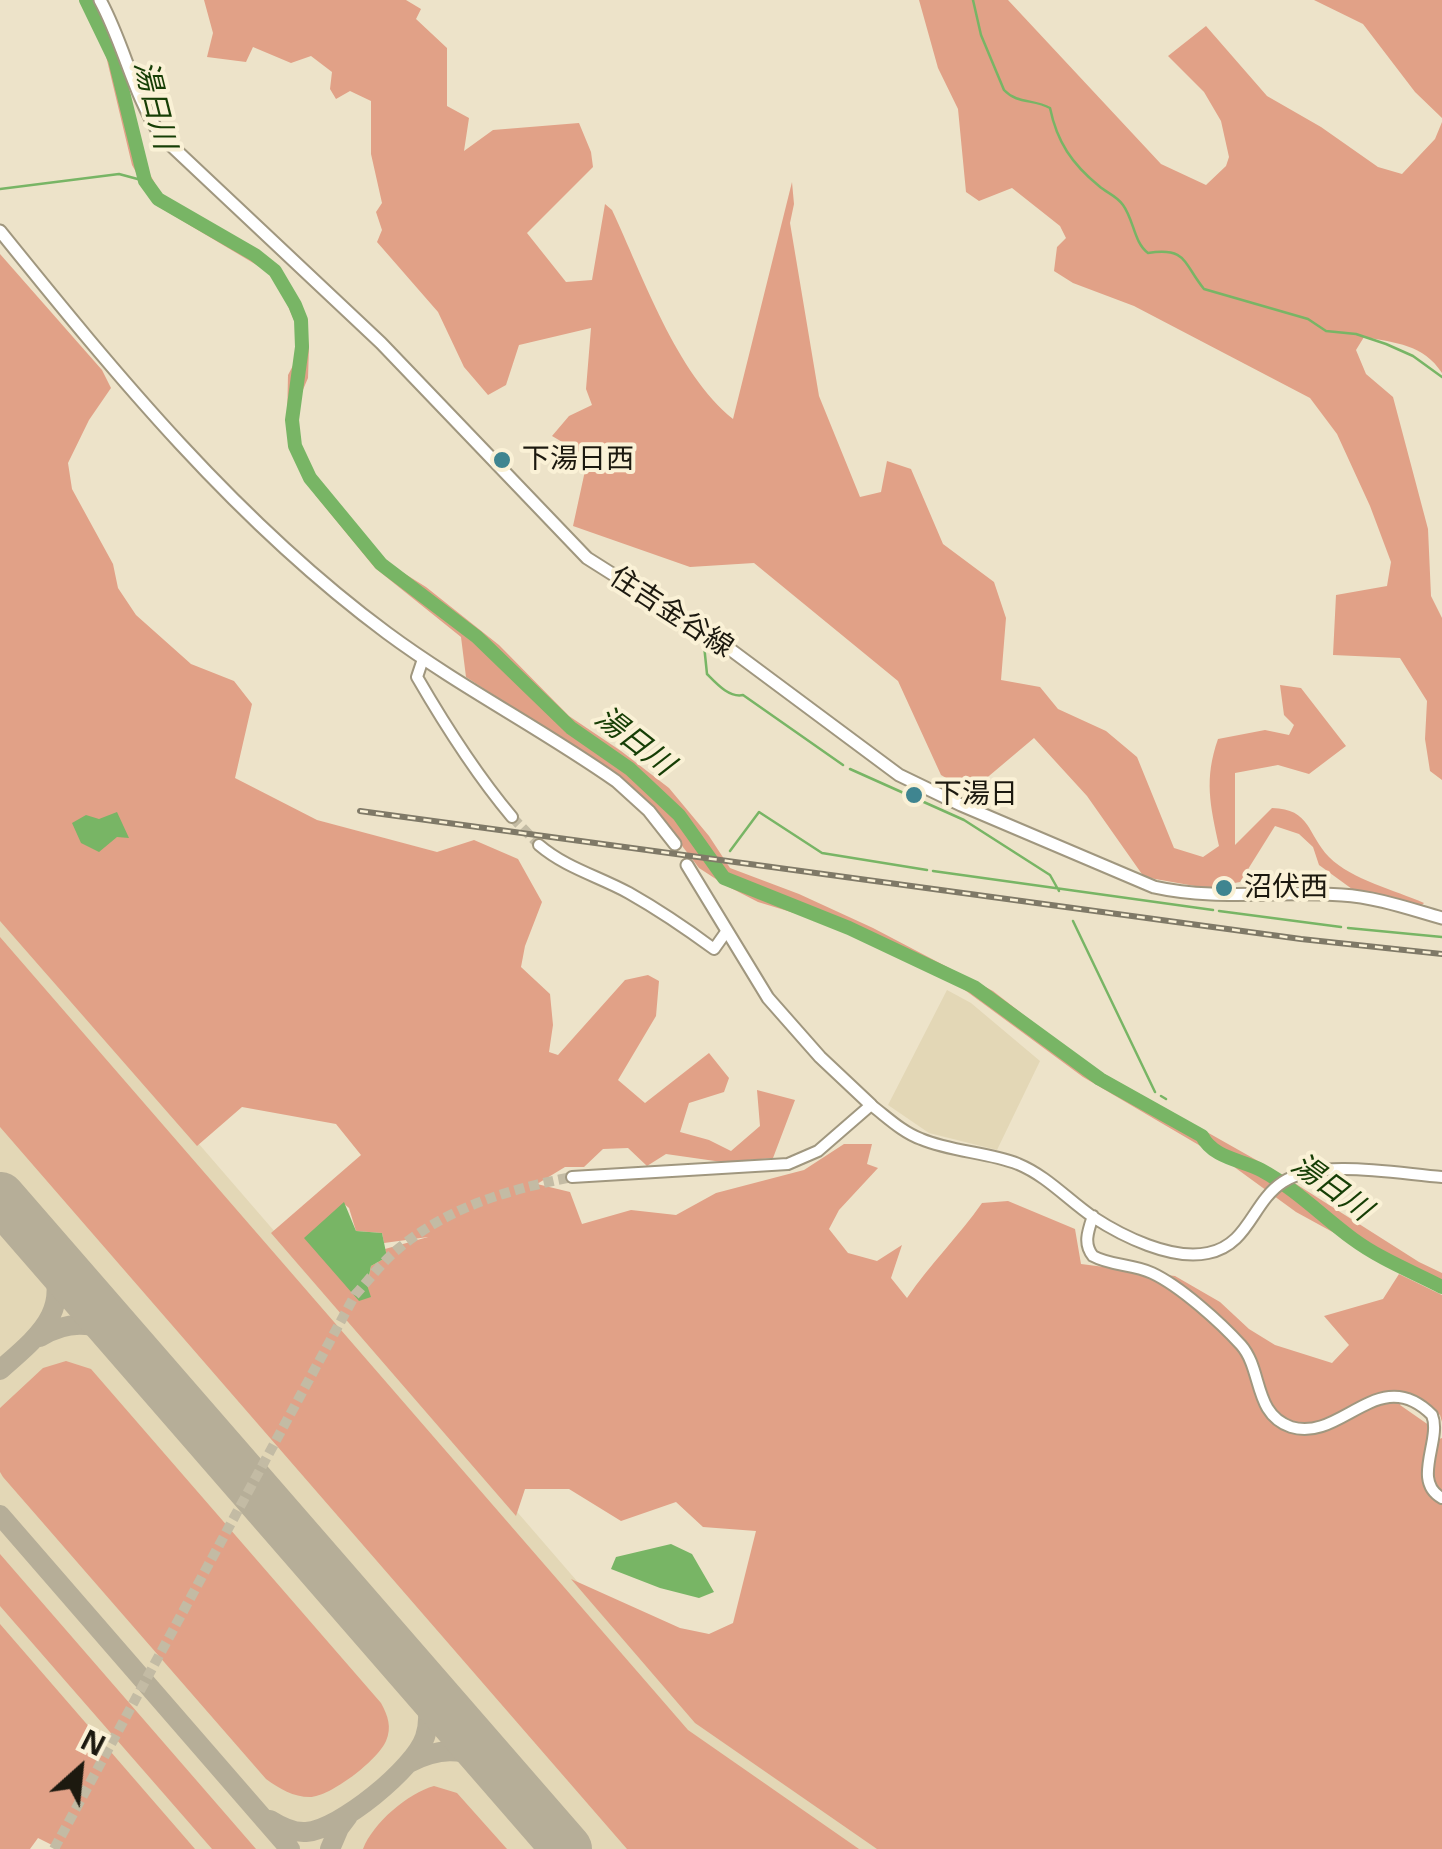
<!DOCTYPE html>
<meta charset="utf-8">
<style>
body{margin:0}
#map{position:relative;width:1442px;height:1849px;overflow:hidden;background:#ede3c9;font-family:"Open Sans",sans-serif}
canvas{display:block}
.north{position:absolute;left:30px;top:1719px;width:100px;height:100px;-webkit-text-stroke:8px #faf1d6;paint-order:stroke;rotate:27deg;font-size:28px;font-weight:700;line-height:40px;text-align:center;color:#1c190f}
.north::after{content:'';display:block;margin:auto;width:35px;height:45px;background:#1c190f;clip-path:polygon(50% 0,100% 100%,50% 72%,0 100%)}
</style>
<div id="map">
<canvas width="1442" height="1849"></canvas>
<div class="north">N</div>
</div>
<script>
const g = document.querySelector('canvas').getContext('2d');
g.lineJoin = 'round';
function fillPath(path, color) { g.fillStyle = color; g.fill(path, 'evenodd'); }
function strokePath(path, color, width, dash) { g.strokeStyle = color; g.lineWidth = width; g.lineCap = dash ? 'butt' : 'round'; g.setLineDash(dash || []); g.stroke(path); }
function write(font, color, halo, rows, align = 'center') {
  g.font = font + ' "Open Sans","Noto Sans JP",sans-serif'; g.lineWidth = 8; g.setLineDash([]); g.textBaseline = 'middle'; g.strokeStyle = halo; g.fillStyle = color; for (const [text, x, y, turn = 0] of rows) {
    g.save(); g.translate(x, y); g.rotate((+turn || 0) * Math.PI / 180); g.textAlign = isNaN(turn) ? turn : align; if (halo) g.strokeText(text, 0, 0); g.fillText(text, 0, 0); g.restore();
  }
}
fillPath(new Path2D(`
 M0,914L698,1721L883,1849H166L0,1656Z
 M947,990L971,1003L1040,1061L997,1150L929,1133L888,1105Z`), '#e3d7b6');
fillPath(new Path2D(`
 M80,0H96L107,18L124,73L144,163L160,193L274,265L294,295L305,324L309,347L308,378L299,399L298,439L318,483L378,557L426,587L499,645L569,716L621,751L669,788L709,836L730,868L799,894L873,928L993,991L1075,1055L1106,1075L1274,1170L1419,1262L1442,1273V1292L1296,1212L1226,1161L1083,1077L962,988L827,923L758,902L725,885L699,868L676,838L585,755L466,677L461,637L375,568L316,496L294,458L287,421L288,375L299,354L296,325L280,287L265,270L154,204L132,165L106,56Z
 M204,0H406L421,9L416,19L447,48V106L469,118L464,151L493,130L579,123L591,152L593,167L527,233L566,282L592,280L605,204L612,210C643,276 676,373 733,419L792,182L794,204L790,223L819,396L860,497L881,492L887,461L911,469L943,544L994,582L1006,618L1001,680L1040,687L1058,709L1106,731L1137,757L1174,848L1203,857L1219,846C1210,805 1204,779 1218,739L1265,730L1289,735L1294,725L1284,715L1280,685L1301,688L1346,746L1309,774L1278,765L1235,773V845L1272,808C1311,809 1307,834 1329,857C1352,880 1395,890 1424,903L1421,906L1352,889L1319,865L1313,847L1299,834L1275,826L1240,882L1206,888L1144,877L1087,796L1034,738L970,792L941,775L898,681L754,563L690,567L573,526L588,457L552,436L569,416L592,405L586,389L591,328L519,345L506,385L488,395L464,367L438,312L377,242L382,230L376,212L382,203L371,154V101L350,91L336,99L330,89L332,72L311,56L291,63L253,47L246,62L207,57L213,33Z
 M919,0H1008L1161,164L1206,185L1226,166L1229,157L1221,121L1204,92L1168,56L1206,26L1267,96L1321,127L1378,167L1402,174L1435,139L1442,122V373C1423,344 1396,343 1364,337L1356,350L1366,374L1393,397L1428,529L1431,596L1442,618V780L1430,771L1425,739L1427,701L1400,658L1333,655L1336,595L1387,586L1391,562L1370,506L1337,434L1310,398L1134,306L1073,283L1054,271L1057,247L1066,238L1060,226L1012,188L979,201L966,192L958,109L938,68Z
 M1314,0H1442V118L1415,92L1363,24Z
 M0,254L102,370L111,388L89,420L68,463L72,489L113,564L118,588L136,615L191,664L234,681L252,704L235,778L317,820L437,852L474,840L518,859L542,902L525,946L521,967L550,994L553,1025L549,1052L558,1055L625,980L648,975L659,981L656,1016L618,1080L645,1103L709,1053L729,1078L724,1092L689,1103L680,1132L709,1140L731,1151L760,1126L757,1090L795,1100L773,1158L722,1162L666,1154L647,1166L628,1148L603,1149L584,1167H565L537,1184L570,1192L582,1224L631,1210L676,1215L716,1193L804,1170L844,1144H872L867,1164L878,1168L839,1210L829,1229L848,1253L877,1261L902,1245L891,1278L907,1298C930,1264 959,1236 982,1203L1008,1201L1075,1229L1081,1264L1175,1276L1220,1302L1249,1329L1275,1345L1332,1363L1349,1345L1324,1316L1383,1299L1399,1274L1442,1295V1422L1440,1415L1408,1393L1400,1405L1433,1428L1431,1442L1442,1438V1849H877L695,1723L571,1579L680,1628L709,1634L733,1623L756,1531L703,1527L676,1502L621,1521L569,1489H525L516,1516L271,1233L361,1155L336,1124L242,1107L197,1146L0,921ZM343,1203L349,1208L356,1231L382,1233L384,1243L428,1237L385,1249L387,1257L371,1266L367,1286Z
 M0,937L688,1730L859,1849H627L0,1127Z
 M66,1361L91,1369L381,1703C388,1716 392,1727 386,1741C378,1760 330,1797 310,1797C293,1797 280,1789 266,1779L3,1477L0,1472V1408L43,1368Z
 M0,1554L256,1849H212L0,1606Z
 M0,1624L195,1849H60L38,1838L30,1849H0Z
 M434,1786L457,1793L507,1849H363C373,1823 408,1793 434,1786Z`), '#e1a187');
fillPath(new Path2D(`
 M117,812L129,838L117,837L99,852L81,843L72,823L86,815L99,819Z
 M344,1202L356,1231L382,1233L387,1257L371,1266L367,1285L371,1297L359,1301L304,1238Z
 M671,1544L692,1554L714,1592L699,1598L660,1588L611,1569L616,1557Z`), '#78b565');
strokePath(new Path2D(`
 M973,0L981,35L1004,90C1017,104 1034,99 1050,108C1057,142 1072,164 1099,186C1107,193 1117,196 1123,205C1134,220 1134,243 1148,253C1187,247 1183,263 1204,289L1308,319L1326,331L1356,334L1386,344L1413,356L1442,377
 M0,189L119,174L145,181
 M674,623L704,645L707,674C716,683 729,698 743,695L843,765
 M850,769L964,820L1050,875L1059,891
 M730,851L759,812L822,853L927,870
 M933,871L1213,910
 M1219,911L1341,927
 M1073,921L1155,1092
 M1348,928L1442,937
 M1161,1096L1166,1099`), '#78b565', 2.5);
strokePath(new Path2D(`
 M86,0L115,60L145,181L158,199L255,255L275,271L295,305L301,320L302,347L292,420L295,446L310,478L381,564L477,637L571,728L630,769L679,815L724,878L849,928L974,987L1100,1079L1202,1136C1213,1158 1242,1160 1261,1170C1296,1189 1322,1216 1353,1239C1380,1259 1413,1272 1442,1287`), '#78b565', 14);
strokePath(new Path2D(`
 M40,1337C71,1318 102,1322 129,1345
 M0,1370C44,1332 76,1306 43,1246
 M0,1515L290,1849
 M409,1763C444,1744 472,1748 502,1774
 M270,1820C281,1827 293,1833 306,1832C339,1830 415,1768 425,1737C432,1716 427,1696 417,1677
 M330,1849L339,1828L348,1816`), '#b6ae98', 20);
strokePath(new Path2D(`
 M0,1197L567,1849`), '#b6ae98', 50);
strokePath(new Path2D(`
 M512,817L539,845
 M54,1849L355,1295C369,1280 382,1262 398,1249C448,1207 510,1189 572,1177`), '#c3bba4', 10, [10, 5]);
const tertiary = new Path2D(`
 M423,659L417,677C446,727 475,773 512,817
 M539,845C566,868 598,876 629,893C659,910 687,929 714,949L726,932
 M572,1177L788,1164L818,1151L871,1105C887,1117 902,1132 921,1139C952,1152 987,1152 1018,1164C1047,1176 1067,1199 1093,1217C1122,1236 1172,1261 1208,1253C1249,1245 1252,1202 1283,1182C1320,1158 1399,1174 1442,1177
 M1093,1216C1088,1231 1083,1244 1093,1256C1111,1266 1133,1264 1152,1273C1180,1286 1220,1322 1241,1345C1263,1370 1253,1414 1291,1427C1341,1443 1379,1362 1432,1415C1442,1440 1411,1481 1442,1498`);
const secondary = new Path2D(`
 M100,0C124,44 133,94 161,136L381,343L587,558L723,644L899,775L961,805L1154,887C1216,901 1279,890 1342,895C1376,897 1410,909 1442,918
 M0,231C117,376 236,521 387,633C460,687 542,729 616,781L649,811L675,844
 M687,865L768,998L820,1057L871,1105`);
strokePath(tertiary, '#a0977f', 14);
strokePath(secondary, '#a0977f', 15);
strokePath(tertiary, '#fff', 10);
strokePath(secondary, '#fff', 11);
const rail = new Path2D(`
 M360,811L1301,939L1442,954`);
strokePath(rail, '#7f7967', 6);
strokePath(rail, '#faf1d6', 2.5, [8]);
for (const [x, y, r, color] of [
 [502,460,10,"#3f8590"],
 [914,795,10,"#3f8590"],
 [1224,888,10,"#3f8590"]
]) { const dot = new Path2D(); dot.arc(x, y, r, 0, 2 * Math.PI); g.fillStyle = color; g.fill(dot); strokePath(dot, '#faf1d6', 4); }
write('28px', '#1c190f', '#faf1d6', [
 ["下湯日西",522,460],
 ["下湯日",934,795],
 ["沼伏西",1244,888]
], 'left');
write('28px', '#1c190f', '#faf1d6', [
 ["住吉金谷線",671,613,33]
]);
write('italic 30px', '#163e05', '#faf1d6', [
 ["湯日川",154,105,76],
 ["湯日川",634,742,38],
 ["湯日川",1331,1188,36]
]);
</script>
